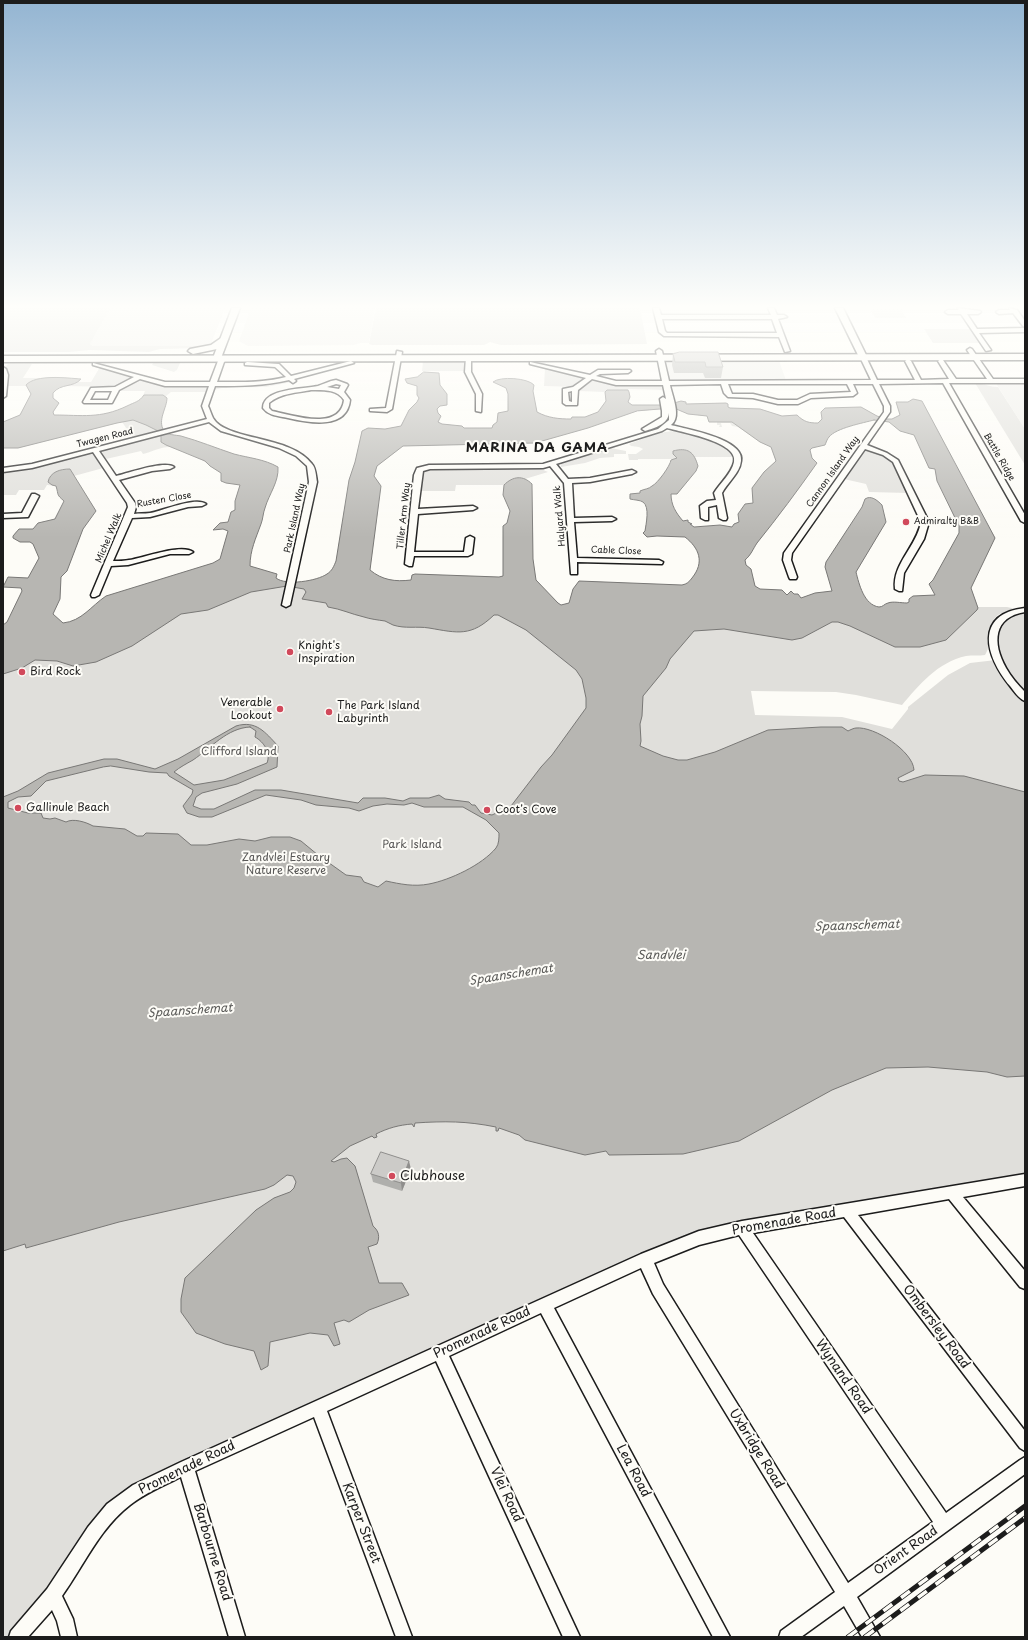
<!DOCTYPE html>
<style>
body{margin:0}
#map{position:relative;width:1028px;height:1640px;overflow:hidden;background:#fdfcf7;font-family:"Playpen Sans",sans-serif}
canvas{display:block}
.frame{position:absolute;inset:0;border:4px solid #1c1c1c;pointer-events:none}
</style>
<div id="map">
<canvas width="1028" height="1640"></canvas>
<div class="frame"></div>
</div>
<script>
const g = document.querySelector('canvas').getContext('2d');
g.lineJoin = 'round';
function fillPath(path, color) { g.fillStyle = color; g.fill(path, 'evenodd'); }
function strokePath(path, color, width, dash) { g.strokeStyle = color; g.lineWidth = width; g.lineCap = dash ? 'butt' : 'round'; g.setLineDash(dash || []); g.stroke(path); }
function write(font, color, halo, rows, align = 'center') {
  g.font = font + ' "Playpen Sans",sans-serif'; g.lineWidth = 4; g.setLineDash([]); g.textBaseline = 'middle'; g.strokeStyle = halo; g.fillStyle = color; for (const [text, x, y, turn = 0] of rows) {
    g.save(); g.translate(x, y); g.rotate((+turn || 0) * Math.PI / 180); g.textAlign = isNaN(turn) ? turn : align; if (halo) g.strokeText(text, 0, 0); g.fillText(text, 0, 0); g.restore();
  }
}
fillPath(new Path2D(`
 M110,308H225L211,344L206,346H93L90,344Z
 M251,308H375L369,343H360L354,345L248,346L239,341Z
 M661,358H778L787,383H667Z
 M999,383H1025V429L997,385Z`), '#eeede9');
fillPath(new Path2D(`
 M3,308H110L90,344L93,346H206V348L160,349L149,352L90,350L69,352H3Z
 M376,308H640L647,344L501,345L490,342L484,345H372L369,344Z
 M870,309H901L906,318H875Z
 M924,329H971L981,343H933Z
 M423,361H465V371H422Z
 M153,363H180L177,370L174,372L152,365Z
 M8,364H32L23,378C42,378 62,378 81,379L79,382H91L100,367L132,378L116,387L60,386L53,393V398L59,403L53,412L54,415L97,416L110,414L140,402L145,391H121L123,389L139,380L166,385L207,387V392H171L166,396C170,405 156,420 164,431C168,435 177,435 182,436C199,442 216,449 234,454C249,458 264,459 278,467C279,482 269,494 265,508C263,513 263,519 261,524C256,538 250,550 250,566L277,574L276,578C286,586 317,581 327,574C332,571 334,566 336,561L349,480L355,462L362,431L368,428L385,429L401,426L409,410L417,402L419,398L417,395V386L407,383L405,379L417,377L424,372L439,373L440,385L447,394V405L440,406L437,409L438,413L441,416L438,422L442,424L462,426L464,428H492L493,425L497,422L498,413L508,411V394L506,388L493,382C500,376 528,378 534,385L533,391L537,412C548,418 559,419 571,419L572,417H585L598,412L606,401L605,392L578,391L589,381H593L617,384H660L664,387L665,390L629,389L628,390L630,397L628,402L632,405H667L681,401L686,402V404L726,403L728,404V407L730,408L760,409L782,416L797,415C804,422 809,423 818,423L822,419L821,412L825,408L861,407L877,416L887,419H892L900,415L896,402H908L913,399L920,400L995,538L971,588L978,607H1007L1016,609C1011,611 1002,612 998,615C985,625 993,644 985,655C979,656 972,655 966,656C938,662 919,685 902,705L856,695L836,692L751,691L755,715L842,717L892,729L908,709V707L948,675L970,663L996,660L1025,700V1180L717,1233L136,1492L17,1637H3V625L7,622L22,591L21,588L3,587L8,577L28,578L39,558L33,544L30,542H20L13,538C15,526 24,531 33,529L38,523L54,519L64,501C56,494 59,496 56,486L47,485L44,490H19L16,495H3V470L12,469L95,450L107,467L74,476L96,511L83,529L67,571L61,577L60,599L53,614L63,623C82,621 91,606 106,596L213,563L220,559L228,531L223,529L213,530L220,523L228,522L231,512L235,510V501L240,485L226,483L221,481V473C207,464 189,449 171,447C163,446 151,452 143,454L141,451L106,459L102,453L105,449L161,435L158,431L133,438L122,422L18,448H3V422L20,415L31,394L27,386H7L8,375L5,367ZM674,408L688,414L707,416L708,421L717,422V425H720L719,427H722L721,423H730L732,426L738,427L760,442L771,447L776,461L764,472L752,488L753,503L745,504L738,514L739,522L734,524L732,527C728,526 724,525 720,525C712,525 703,529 694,527C680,523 672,509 671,494H677L696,471L698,466L695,457H734C722,438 682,427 661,433C651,435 640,440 629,444L631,446L639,447L643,449L636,454H628L629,460H638V459H673L671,465L655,484L650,488L640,491V493L630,494L629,497L630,499C634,500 640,500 643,502C650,507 646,524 645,531L643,533L647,537L657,536L685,537C699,548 705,562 692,578C689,582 687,584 682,585L579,581L573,589L569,603L561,605L558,603L536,580L533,559L532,484L525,479L548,472L541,469L430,468L422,471L420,491H455L456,485H504L503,495L510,511L507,523L503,526V576L499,577L415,574L412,575L411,580C395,582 382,580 370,570L381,486L374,476L377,466L403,446L535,443L588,428L637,411ZM874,420L889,422L900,431L914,435L929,468L935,469L937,481L959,526V533L933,580L929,584L935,595L913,596L909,599V602L907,603C901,603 893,601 888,603C884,604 883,607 879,607C864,605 859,584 856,572L886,522L882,505C877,500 871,495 865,499L862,507L826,562L825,567L832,591L815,593L801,598L798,594H794L791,591L787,595L782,590L760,589L755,586L751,569L746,565L745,560C751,555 753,549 757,543C778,517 798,490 817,463L812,458L810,450L812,448L825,445C826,443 827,439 829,437C836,428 863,423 874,420Z
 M545,367L581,376L582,381L573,387L544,386Z
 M289,380L292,382L266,387L222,388L214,390L216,387L221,386L259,385Z
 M975,383C983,383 990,387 998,387L1025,429V465Z
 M611,448L626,451V454H614V457L600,458L585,463L561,467V464Z
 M866,450C891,450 899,474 908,493L869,492L866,484L844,479L864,451Z
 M1025,613V692C1012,678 983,639 1001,620C1006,614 1018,614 1025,613Z`), '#e0dfdb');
const water = new Path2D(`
 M424,372L439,373L440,385L447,394V405L440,406L437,409L438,413L441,416L438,422L442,424L462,426L464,428H492L493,425L497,422L498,413L508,411V394L506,388L493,382C500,376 528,378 534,385L533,391L537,412C548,418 559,419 571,419L572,417H585L598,412L606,401L605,392L607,390H628L629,392L630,397L628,402L632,405H667L681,401L686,402V404L726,403L728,404V407L730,408L760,409L782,416L797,415C804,422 809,423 818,423L822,419L821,412L825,408L861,407L877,416L887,419H892L900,415L896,402H908L913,399L922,401L995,538L971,588L978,608L977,610L946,640L920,647H895L850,626L838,622H832L802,638L792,640L724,629L694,631L670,659L666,668L643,696L642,716L640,724L641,741L640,746L663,756L678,760H687L715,752L768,730L821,727H842L848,731C850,730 854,728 856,728C874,726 913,751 914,770L898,778L899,781L903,782L925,775L964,776L1025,792V1076L1007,1077L987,1072L928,1067L886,1068L832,1090L739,1141L683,1154L609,1155L606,1151L585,1155L525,1140L519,1135L499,1128L498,1131H496V1127C466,1121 445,1121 415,1123L414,1127L412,1124C399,1125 388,1128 376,1134L377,1137L374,1138L372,1136L350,1146L331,1161L334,1162L341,1159L347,1158L355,1166L373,1226C379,1231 380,1237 377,1244L368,1247L379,1283H402L409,1295L369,1310L349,1322L344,1320L334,1323L340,1344L334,1346L328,1335L310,1333L270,1342L268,1366L261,1370L254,1351L225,1344L196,1333L181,1312V1299L185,1278L256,1210L274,1198L290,1192L294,1188L296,1182L293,1176L287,1175L274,1185L265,1189L119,1222L26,1248L25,1244L3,1251V797L18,791L48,773L104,759H117L155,769L178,759L236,726C256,720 265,732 278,746L277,767L237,784L202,793L196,797L193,806L201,809H214L255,790H281L358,803L363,798H385L403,801L410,798H429L439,795L445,799L469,802L472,805H475L481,813L492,815L511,806L541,767L552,755L586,708V698L582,679L576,670L526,630L498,615H494C471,637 458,633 429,628C417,626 405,629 393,625C390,624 388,622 385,621C378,620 370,619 364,617C351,614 341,609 328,607L326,603L302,599L306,592L304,589L287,586L251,592L208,610L181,614L132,646L96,662L73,666L57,661L35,660L22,668L3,674V625L7,622L22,591L21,588L3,587L8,577L28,578L39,558L33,544L30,542H20L13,538V536L19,529H33L38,523L55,519L64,501C56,494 59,496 56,486L52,485L48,482C50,472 60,469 70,469L96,511L83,529L67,571L61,577L60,599L53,614L63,623C82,621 91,606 106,596L213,563L220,559L228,531L223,529L213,530L220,523L228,522L231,512L235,510V501L240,485L226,483L221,481V473L210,466L205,461L166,445L161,442V436L158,431L146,425L133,420L117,423L18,448H3V422L20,415L31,394L26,385C36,374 67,378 81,379C73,388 61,383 53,393V398L59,403L53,412L54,415C82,415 100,419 127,406C135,402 139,402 144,395H163L167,398C167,408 157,420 164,431C167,435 176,435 181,436C199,441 216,448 234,454C249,458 264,459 278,467C279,482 269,494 265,508C263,513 263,519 261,524C256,538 250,550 250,566L277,574L276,578C286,586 317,581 327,574C332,571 334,566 336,561L349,480L355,462L362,431L368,428L385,429L401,426L409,410L417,402L419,398L417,395V386L407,383L405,379L417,377ZM674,408L688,414L707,416L709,422H732L760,442L771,447L776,461L764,472L752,488L753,503L745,504L738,514L739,522L734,524L732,527L720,525L694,527L690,524H692L688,522V520L683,521C676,513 671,505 671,494H677L696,471L698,466C694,452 688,447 673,451V454L677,458L671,460C670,466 658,483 652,486C649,489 644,489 640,491V493L630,494V499C634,500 640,500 643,502C650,507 646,524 645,531L643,533L647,537L657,536L685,537C699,548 705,562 692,578C689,582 687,584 682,585L579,581L573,589L569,603L561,605L558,603L536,580L533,559L532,484C523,475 513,476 504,485L503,495L510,511L507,523L503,526V576L499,577L415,574L412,575L411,580C395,582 382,580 370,570L381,486L374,476L377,466L403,446L535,443L588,428L637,411ZM874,420L889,422L900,431L914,435L929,468L935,469L937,481L959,526V533L933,580L929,584L935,595L913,596L909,599V602L907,603C901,603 893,601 888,603C884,604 883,607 879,607C864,605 859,584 856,572L886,522L882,505C877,500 871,495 865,499L862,507L826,562L825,567L832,591L815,593L801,598L798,594H794L791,591L787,595L782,590L760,589L755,586L751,569L746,565L745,560C751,555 753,549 757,543C778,517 798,490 817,463L812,458L810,450L812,448L825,445C826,443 827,439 829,437C836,428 863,423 874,420ZM250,727L256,731L255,737C264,742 271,753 267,763L224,780L194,785L174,772C180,767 186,764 193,760C211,748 227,728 250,727ZM111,766L149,772L167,773L169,776L193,790L192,794L183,806L187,813L199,817H212L266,795L301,800L316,805L349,808L359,811L373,806L387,804L404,805L412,803L424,807H463L486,820L499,833C499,838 499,844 496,848C482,865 450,880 429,884C414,887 400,884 386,881L378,887L364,882L361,877L346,875L318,855L301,841L290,837H271L255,841L239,839L207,845H191L178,834L146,833L143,836H137L125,829L93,826C86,822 73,818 66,822L55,818L50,819L43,818L41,813H28L8,808V802L18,797L31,796L46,781L103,767Z`);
fillPath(water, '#b7b6b2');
strokePath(water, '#797876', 1);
const street = new Path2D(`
 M653,308H659L661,315H771L768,308H774L777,315H784L787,317L778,319L790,351L785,352L779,337L664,336L659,332ZM662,319H772L777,333H667L665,331Z
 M957,308L980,311L981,312L978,314H967L977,329L1025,328V332L979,333L991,350L986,351L961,314H948L945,312L948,310H959Z
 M1009,308L1017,310L1025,321V327L1023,326L1013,313L999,314L996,312L999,310H1010Z
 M970,348L972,349L993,379H1025V383H949L1025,515V523L1021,521L943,383L879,384L890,406V412L867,445L887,453L898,460L929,522L924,539L904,573L902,591H899L895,589C892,564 917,546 921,522L893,462L883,455L865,449L792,553L791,560L797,577L796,579H790L789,577L783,560L784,553L884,412V406L873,384H853L857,393L853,396L811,398L798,404H778L753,398L728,397L724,393L721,384L670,385C672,396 682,417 671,425C686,429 745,439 741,461C740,473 727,483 722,493L727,518L726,520H723L719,518L717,505L708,507V520H705L701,518L700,506L707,501L716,500L714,493C720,483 732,473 734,462C739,442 681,432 667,428L662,431L556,464L568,479L590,478L632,470L636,472L632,474L590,482L572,483L574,518L612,517L616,519L612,521L574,522L577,558L659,560L663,562L662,564L577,562V574H571L564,483L550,466L543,468L430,469L423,471L418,509L473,506L477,508L473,510L418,514L414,552H464L466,538L470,536L474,538L472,554L468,556H414L412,566H409L405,564L414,475L417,468L429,465L543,464L658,429L669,420V413C668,424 655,428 645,431L642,429L662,417V411L660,399L663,397L666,399L663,385H616L592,379L578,390L577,405H566L563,403V389L573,387L586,378L530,364V362L590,375L598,370H630L631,371L628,373L600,374L596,376L616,381H662L656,351L659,349L662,351L669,381L871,380L860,357L863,355L866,357L877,380H915L905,361L908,359L911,361L921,380L949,379L938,361L941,359L943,360L956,379H987L967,350ZM728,384H847L851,392L810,394L797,400H778L753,394H732ZM572,391V402L569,401L568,392Z
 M397,351L402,352L392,409L387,412L370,411V409L386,408Z
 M225,356L228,358L224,362L217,382C240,382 263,383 286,377L275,367L245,365V363L247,362L279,364L291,376L351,361L354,363L294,379L296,381L293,383L289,380C264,386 240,386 215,386L208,406C210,410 211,414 213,418C226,441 291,435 312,464C316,468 316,477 317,482L290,605L286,607L282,605L309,482L307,466L296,456L279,448L221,431L209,422L99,451L116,476C128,473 165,460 174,467L170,469L152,471L119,480L135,503L136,507L134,514C139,513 144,514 150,513C162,511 196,496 206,504L202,506L188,507L150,517L132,518L113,561C119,561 124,561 129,560C143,558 182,543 193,552L189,554H170L128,565L111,566L99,595L95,597H92L91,595L128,507L127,503L93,452L32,468L3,472V468L32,464L207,419L202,406L209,386H165L140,379L119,390L112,403H84L83,402L91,388L115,387L134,377L93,365V363L165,382H210L218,361ZM95,391H112L108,400H90Z
 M466,357L471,358V372L482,394L481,412L476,411V394L465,372Z
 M3,367L6,369L8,375L6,396L3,398Z
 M336,380L347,384L348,385L344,392L350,400C347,430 309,423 288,418C279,416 269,416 263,408C263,388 304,389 318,386C324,384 329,381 336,380ZM336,384L341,385L339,389L327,387ZM311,390C323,390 337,389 344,400C340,432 292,415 272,411L269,408V403C280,393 297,393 311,390Z
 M32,494H35L39,496L28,517L3,518V514L22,513Z
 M1025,608V612C993,617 992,643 1006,668C1011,677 1018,685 1025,692V701C1019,699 1014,691 1010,686C985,656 974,614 1025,608Z
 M1025,1174V1186L963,1197L1025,1271V1289L1020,1287L949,1199L858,1215L1025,1431V1451L1020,1448L844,1217L753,1233L946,1513L1020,1460L1025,1457V1474L857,1597L880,1637H862L844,1606L801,1637H779L781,1631L835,1592L653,1294L641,1268L554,1308L730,1637H713L541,1313L449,1356L580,1637H563L436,1361L327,1411L412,1637H396L314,1417L195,1471L245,1637H229L181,1477C164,1485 145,1493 130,1505C100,1528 84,1565 62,1596L73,1619L77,1637H61L57,1621L52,1610L28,1637H9L11,1631L47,1589L88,1527L107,1504L133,1485L181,1462L641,1254L699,1231L742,1221ZM739,1235L933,1522L848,1583L663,1284L654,1263L699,1245Z`);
const secondary = new Path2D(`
 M232,308H240L221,358L217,361L214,360L213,358Z
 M835,308H843L867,357L866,359H860L859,357Z`);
const primary = new Path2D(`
 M224,336L228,339L217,349L193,354L188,351L190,349L211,345Z
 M1025,354V360L3,362V356Z`);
strokePath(street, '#1c1c1c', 3);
strokePath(secondary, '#1c1c1c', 3);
strokePath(primary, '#1c1c1c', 3);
fillPath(street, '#fdfcf7');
fillPath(secondary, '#fdfcf7');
fillPath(primary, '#fdfcf7');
const rail = new Path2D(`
 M848,1637L1025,1506
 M865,1637L1025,1518`);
strokePath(rail, '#1c1c1c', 5);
strokePath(rail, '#fdfcf7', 3.5, [11]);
fillPath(new Path2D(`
 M718,352L723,367L721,378H705L703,373H674L672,365L673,354Z
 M411,1169L402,1191L373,1182L371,1174Z`), '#afafac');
fillPath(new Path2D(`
 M409,1161L411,1169L402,1191L401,1183Z`), '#8f8e8c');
const building = new Path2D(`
 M680,352H718L723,367H706L705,362H675L673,354Z
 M381,1152L409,1161L401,1183L371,1174Z`);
fillPath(building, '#cccbc8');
strokePath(building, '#8f8e8c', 1);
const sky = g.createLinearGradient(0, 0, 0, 538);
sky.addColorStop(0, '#94b5d2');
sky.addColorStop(0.57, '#fefefb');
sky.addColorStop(1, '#fefefb00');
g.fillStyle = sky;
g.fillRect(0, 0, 1028, 538);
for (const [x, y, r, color] of [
 [906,522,4,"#d1495b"],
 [290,652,4,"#d1495b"],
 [22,672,4,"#d1495b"],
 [280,709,4,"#d1495b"],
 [329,712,4,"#d1495b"],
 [18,808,4,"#d1495b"],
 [487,810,4,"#d1495b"],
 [392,1176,4,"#d1495b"]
]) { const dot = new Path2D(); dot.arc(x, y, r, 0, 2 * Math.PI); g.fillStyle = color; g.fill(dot); strokePath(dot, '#fdfcf7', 1.5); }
write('9px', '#1c1c1c', '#fdfcf7', [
 ["Twagen Road",105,438,-14],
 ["Battle Ridge",999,457,60],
 ["Cannon Island Way",833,472,-55],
 ["Rusten Close",164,500,-10],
 ["Tiller Arm Way",404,516,-84],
 ["Halyard Walk",560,516,-95],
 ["Park Island Way",295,518,-78],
 ["Michel Walk",109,538,-67],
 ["Cable Close",616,551,2]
]);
write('9px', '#1c1c1c', '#fdfcf7', [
 ["Admiralty B&B",914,522]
], 'left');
write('11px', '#1c1c1c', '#fdfcf7', [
 ["Knight's",298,646],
 ["Inspiration",298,659],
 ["Bird Rock",30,672],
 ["Venerable",272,703,"right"],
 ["Lookout",272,716,"right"],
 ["The Park Island",337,706],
 ["Labyrinth",337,719],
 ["Gallinule Beach",26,808],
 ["Coot's Cove",495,810]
], 'left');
write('11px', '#575655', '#fdfcf7', [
 ["Clifford Island",239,752],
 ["Park Island",412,845],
 ["Zandvlei Estuary",286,858],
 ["Nature Reserve",286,871]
]);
write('italic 12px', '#5a5a58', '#fdfcf7', [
 ["Spaanschemat",857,926,-2],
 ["Sandvlei",661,956],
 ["Spaanschemat",511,975,-9],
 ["Spaanschemat",190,1011,-4]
]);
g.letterSpacing = '1px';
write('bold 13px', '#1c1c1c', '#fdfcf7', [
 ["MARINA DA GAMA",537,448]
]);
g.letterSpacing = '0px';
write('13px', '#1c1c1c', '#fdfcf7', [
 ["Clubhouse",400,1176]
], 'left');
write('13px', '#1c1c1c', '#fdfcf7', [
 ["Promenade Road",784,1222,-10],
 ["Ombersley Road",936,1327,53],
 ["Promenade Road",482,1333,-25],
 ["Wynand Road",843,1377,55],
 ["Uxbridge Road",756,1449,58],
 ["Promenade Road",187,1468,-26],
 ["Lea Road",633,1471,62],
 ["Vlei Road",506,1495,65],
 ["Karper Street",361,1523,69],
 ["Orient Road",906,1551,-35],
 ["Barbourne Road",212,1552,73]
]);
</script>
